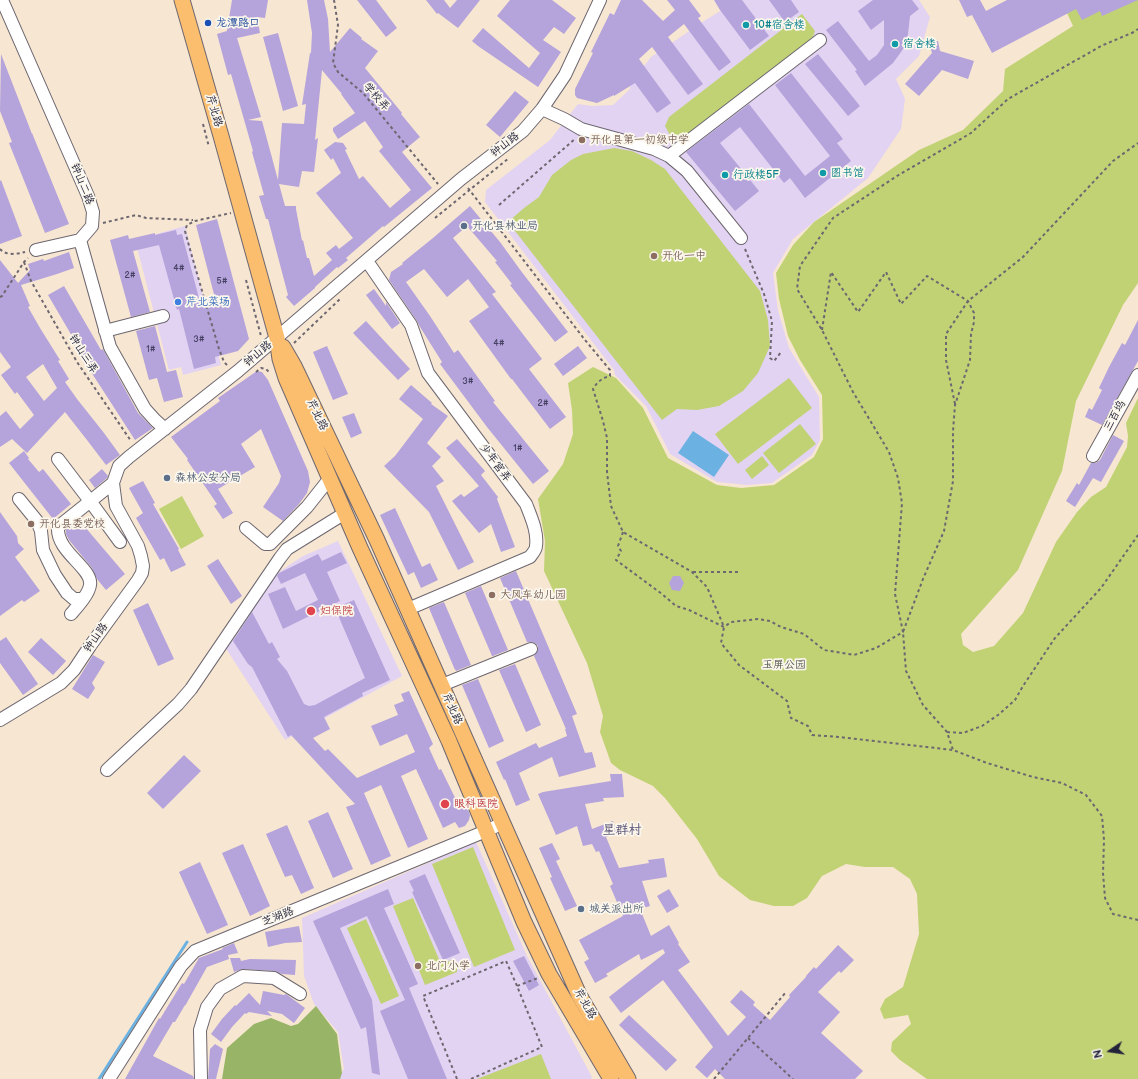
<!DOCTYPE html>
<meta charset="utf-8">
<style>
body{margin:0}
#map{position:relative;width:1138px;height:1079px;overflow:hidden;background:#f7e6d1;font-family:"Balsamiq Sans",sans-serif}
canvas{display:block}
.north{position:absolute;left:1090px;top:1031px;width:40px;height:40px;-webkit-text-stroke:3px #fbf7ec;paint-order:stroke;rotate:257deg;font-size:11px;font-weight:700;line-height:16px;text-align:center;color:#22223b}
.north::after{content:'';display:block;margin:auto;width:14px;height:18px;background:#22223b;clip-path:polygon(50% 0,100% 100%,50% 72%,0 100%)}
</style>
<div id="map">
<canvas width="1138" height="1079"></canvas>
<div class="north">N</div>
</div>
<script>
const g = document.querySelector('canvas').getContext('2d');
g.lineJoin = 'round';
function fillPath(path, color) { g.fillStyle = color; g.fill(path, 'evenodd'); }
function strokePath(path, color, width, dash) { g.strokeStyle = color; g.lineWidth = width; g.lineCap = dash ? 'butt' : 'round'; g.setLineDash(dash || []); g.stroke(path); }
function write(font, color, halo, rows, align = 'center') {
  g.font = font + ' "Balsamiq Sans","LXGW WenKai TC",sans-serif'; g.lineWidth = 3.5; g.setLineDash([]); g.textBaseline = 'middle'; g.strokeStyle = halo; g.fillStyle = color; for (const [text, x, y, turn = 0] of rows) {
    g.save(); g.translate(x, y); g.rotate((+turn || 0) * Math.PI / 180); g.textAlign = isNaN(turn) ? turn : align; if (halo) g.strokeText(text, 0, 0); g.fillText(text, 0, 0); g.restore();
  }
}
fillPath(new Path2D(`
 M738,0H919L930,17L919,56L896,79L905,99L901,129L868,178L793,239L773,273L778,310L789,348L819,397L820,440L812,455L772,483L747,485L717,482L670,454L646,406L615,375L614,370L485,202L486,190L550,140L578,104L592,106L613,105L630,89V84L651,57L704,21Z
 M185,226L221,365L183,375L181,367L169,370L135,240Z
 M338,541L402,676L285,740L225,647L276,574L303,556Z
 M476,842L527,956L592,1077L591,1079H338L344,1069L338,1032L314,1004L304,976L302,918Z`), '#e3d3f2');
fillPath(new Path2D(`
 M1061,0H1138V283L1123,305L1076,401L1062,471L1018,570L961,634L963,645L973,652L994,646L1023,613L1056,542L1077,512L1091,497L1106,487L1127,447L1128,436L1126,423L1138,398V1079H927L900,1060L891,1051L892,1042L911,1024L908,1015L884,1019L880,1009L885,999L903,987L919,934L917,894L910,879L893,867H865L846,864L822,876L807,898L793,906H774L750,900L719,876L697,839L665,798L653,786L620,770L611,763L600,732L603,716L587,663L544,571L545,541L538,499L563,464L573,434L572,410L568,383L593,367L616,378L643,408L668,458L717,485L741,488L774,485L814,457L823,439L822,395L800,360L788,336L779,299L776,273L793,245L814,222L919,150L963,130L1003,91L1005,69L1073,26Z
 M802,14L815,31L813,37L680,142L670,135L665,126L669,117Z
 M614,148L632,151L651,160L665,169L760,291L768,320L770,346L758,373L743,391L719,406L697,410L677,409L662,420L508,222L524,208L539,197L552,175L571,160L583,154Z
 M789,378L812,408L738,464L715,434Z
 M800,424L816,444L779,473L763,453Z
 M762,456L769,465L752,479L745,470Z
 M182,496L204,536L181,549L159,509Z
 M473,847L515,950L474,967L432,864Z
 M413,898L441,964L452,960L457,967V972L425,985L393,906Z
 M366,919L399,996L381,1004L347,928Z
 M541,1054L551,1079H477Z`), '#c1d275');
fillPath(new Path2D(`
 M316,1006L337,1034L342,1073L340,1079H222L227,1048L254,1024L271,1018L291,1026L298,1024Z`), '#98b466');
fillPath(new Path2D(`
 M693,431L729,455L714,477L678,453Z`), '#6bb2e2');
strokePath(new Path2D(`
 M99,1079L187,942`), '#6bb2e2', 3);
fillPath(new Path2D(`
 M232,0H268L265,18L257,17L260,33L237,38L261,117L248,120L262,121L278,180L282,123L304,124L306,104L302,105L310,53H311L312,33L307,0H324L328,19L330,52L350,28L362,38L361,39L378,51L365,68L402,113L401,114L420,137L402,152L432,188L384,227L383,226L346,258L348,260L338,268L337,267L315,287V288L294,306L286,297L288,295L268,219H266L259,196L264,195L252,152L253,151L231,74L228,75L217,34L227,31ZM322,70L342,94H341L355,113L333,128V131L338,139L365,121L383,147L379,151L411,190L390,208L363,176L359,179L345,150L347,149L343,143L335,142L324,150L331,160L333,158L341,173L316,193L353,238L339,249L336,245L326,253L332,260L314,276L309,258H307L303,240L302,241L296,209V210V206H285L279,184L299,187L302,171L314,172L318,138L315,140Z
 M357,0H376L397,28L386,37Z
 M426,0H444L450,8L457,0H480L458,28L438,13L437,14Z
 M510,0H552L576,18L564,34L554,27L543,40L561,52L538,87L478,46L472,41L483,28L529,68L540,53L497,16Z
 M621,0H642L663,21L675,10L667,0H689L701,16L698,18L731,62L719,71L684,24L668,37L703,84L688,95L652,47L639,59L671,103L657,113L635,83L614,96V95L597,103L577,98L575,95V89L593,53L591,52L610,13L614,15Z
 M714,0H742L769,36L750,50L720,10Z
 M769,0H791L799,12L785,22Z
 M873,0H912L919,9L910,16L907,43L901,52L893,63L865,86L855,71L857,70L826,30L838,21L869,61L877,55L884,45V20L871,30L858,11Z
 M959,0H980L986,11L1007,0H1138L1102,16L1100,11L1082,20L1076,9L992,53L972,15L967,17Z
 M278,33L298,106L283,111L263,37Z
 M938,41L940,51L974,61L968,79L942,70L919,96L905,84L932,53L929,43Z
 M1,54L32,134V133L69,224L45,233L9,143L12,142L0,111Z
 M818,54L860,106L848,116L805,64Z
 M791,73L843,139L837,143L851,161L805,198L790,178L784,183L740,127L720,143L759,191L735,211L686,152L749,104L805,176L830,156L775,85Z
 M515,91L529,102L500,137L486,125Z
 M1,180L22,236L0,244V181Z
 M470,206L500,242L521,271L568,332L555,342L510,285L512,284L495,262L497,261L467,226L453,238L496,292L492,294L542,359L529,369L566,417L550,429L512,379H511L469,321L489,307L468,279L447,297L424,269L406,282L430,316L454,353L458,350L495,401L493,402L549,471L533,484L487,427L440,364L442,362L420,327L417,321L389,280L391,272L403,264L402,263L433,238Z
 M217,219L249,339L238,351L215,357L216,363L194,369L179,309L177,310L159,245L133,251L150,312L131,317L110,240L128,235L129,239L155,233V235L176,230L177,235L182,234L200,302L215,298L196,225Z
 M69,252L74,268L57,274L21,285L30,306L28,307L40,328L60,360L58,361L69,379L65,382L77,399L104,433L120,455L106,465L87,440L65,412L27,453L12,439L0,447V416L6,411L20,429L34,415L17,392L15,394L1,375L11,367L0,352V260L18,283L30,270L28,264L43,259L44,261ZM43,364L57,388L44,401L26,377Z
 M64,286L101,350L102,349L104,351L138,413L153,428L135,440L84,361L86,360L48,295Z
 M374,289L386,306V302L400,323L392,329L366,295Z
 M1138,320V361L1102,425L1085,417L1089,408L1092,410L1102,390L1099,388L1109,367L1122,343L1125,345Z
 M366,321L410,369L398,380L353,333Z
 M155,326L167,372L176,370L183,397L164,402L157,378L149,380L136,331Z
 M327,346L348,394L333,400L313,352Z
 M578,346L587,358L563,376L554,364Z
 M257,371L262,372L268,380L308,471L310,482L307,493L299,504L283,521L263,507L279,483L281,476L261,429L241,444L255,467L218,489L233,513L223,519L214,506L217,504L187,460L188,459L171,437L220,401L218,398Z
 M411,385L432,403L431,404L448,416L427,443L441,457L432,466L444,481L436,486L474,562L458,570L429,512L384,466L395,456L423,419L399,399Z
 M354,413L362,433L351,438L342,417Z
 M1113,435L1124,441L1101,482L1093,478L1075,507L1066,501L1077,483L1079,485L1091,463H1096L1100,460Z
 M457,439L485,471L481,475L498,497L497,499L515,547L501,552L491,524L479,533L452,501L461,494L464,497L479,486L446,448Z
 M24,451L29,458L28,459L39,472L43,469L71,504L53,519L9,463Z
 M102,469L108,476L107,478L95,488L89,480Z
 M143,481L155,503L153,504L179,549L178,550L186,565L171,572L164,558L160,560L136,518L143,513L129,488Z
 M395,508L422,567L430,563L438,580L421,588L414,572L408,575L380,515Z
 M0,512L17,536L18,543L24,549L15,557L40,591L24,602L22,600L0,616Z
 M79,520L125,574L106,590L97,579L92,568L69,540L66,534V530Z
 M341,552L347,563L327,572L340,601L283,629L268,594L285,587L296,611L318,600L305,573L281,584L277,576L279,573L318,554L322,561Z
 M218,559L242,596L231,604L207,566Z
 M516,571L577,714L572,716L585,753L592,752L596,767L559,777L552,757L519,773L530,800L516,806L505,779L504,780L496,762L536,743L539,748L567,736L565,729H566L534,656L538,650V646L535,643L532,642H527L500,578Z
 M673,576H680L684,583L680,591L672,590L669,583Z
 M481,586L508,650L493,656H492L465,593Z
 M354,600L390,680L362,693L363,696L324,717L330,729L313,738L325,751L328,749L357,778L415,752L407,734L380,746L371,726L398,715L394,705L404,701L401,694L409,691L433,744L429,748L439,770L441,769L459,806L465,803L470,815L469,820L465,826L459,828L455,822L443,828L416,769L401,776L428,839L408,848L381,785L364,793L391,856L371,865L346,807L355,804L291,735L288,737L252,667L248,664L233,641L252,612L269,644L272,642L280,657L277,659L287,671L304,704L309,706L315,705L365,678L335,608Z
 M444,602L471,665L456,671L455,669V670L429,608Z
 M148,603L174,659L158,666L133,610Z
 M6,637L38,684L23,695L0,663V641Z
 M41,638L66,661L53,675L28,652Z
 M93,655L105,662L92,683L95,688L88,699L72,689Z
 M515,664L541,725L526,732L499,670Z
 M478,679L504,741L489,748L462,685Z
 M184,755L201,771L163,809L147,793Z
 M610,774H622L624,797L603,798L604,801L585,804L592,829L613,821L617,833L606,837L619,868L649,863L648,860L664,858L667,877L642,881L650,906L640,909L651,936L669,925L679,943L678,944L690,962L678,970L728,1036L746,1017L730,1002L741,990L755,1002L753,1005L770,1020L790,997L789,995L806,977V976L814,967L816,969L838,945L854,960L841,973L839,971L818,992L840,1012L821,1033L863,1071L855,1079H725L715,1069L707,1078L695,1067L713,1047L663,980L621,1013L609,997L665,953L663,949L641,960L639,954L606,974L608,976L595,983L584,962L589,959L579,940L623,916L610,886L613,884L599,851L596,852L592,844L583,846L577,826L556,835L538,794L543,792L611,781Z
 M328,812L353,869L333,878L308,821Z
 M287,825L314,888L301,894L292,875L285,877L266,834Z
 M552,843L560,859L556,861L577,906L565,911L550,878L552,877L539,848Z
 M243,844L270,906L250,916L222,853Z
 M200,862L228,925L207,934L179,872Z
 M425,874L460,953L443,960L412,892L414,891L409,881Z
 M388,889L394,904L384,908L418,984L409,988L447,1079H408L380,1011L405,1000L367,916L340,928L372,1000L380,1075L372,1073L366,1027L361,1029L313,921Z
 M669,889L679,906L667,913L657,896Z
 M299,926L302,942L285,943L268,947L265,932Z
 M234,943L238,953L228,955L229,959L207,967L185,1006V1005L175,1022H173L153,1056L193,1076L194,1079H125L159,1018L160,1019L182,983L184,984L199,958L223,949L222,948Z
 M524,956L539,985L529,991L513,961Z
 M230,958H240L241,961L250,959L296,960L295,975L282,974L274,971L243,969L234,972Z
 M263,991L284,995L286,994L305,1008L294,1023L282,1014L267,1011L272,1016L249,1012L246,1014L245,1013L232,1027L221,1042L211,1034L222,1019L235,1005L236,1006L249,993L260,1005Z
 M629,1015L677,1060L666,1071L619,1025Z
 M215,1044L223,1049L216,1079H208L210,1049Z`), '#b5a3db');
const minor = new Path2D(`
 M2,0L88,196L93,212L92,226L80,240
 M542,109L564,119L581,129L654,149L669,156L687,171L741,238
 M669,156L820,40
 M80,240L110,347L145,409L155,420L165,429
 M36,250L80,240
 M367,261L411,325L428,373L526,504C531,517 538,532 536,546C536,550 532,554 530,557L408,609
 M105,331L163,316
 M1093,456L1138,375
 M58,459L90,501L120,542
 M19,499L37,521L41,531L43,550L55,575L67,593L74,599H82
 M246,528L265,544H270L307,507L330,478
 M71,614C77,607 89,594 90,585C93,568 56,552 58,527L113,483
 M442,685L531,649
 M0,720L61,683L74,670L90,646L138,580L142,573L143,566L141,556L138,546L116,506L113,483L119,466L129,457L238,371L461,179L523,131L542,109L565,75L600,0
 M107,770L178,704L191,689L280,558L287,549L345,513
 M109,1079L181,966L195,951L486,831L503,823
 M201,1079L200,1030L207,1007L220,989L243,976L274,978L300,994`);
const major = new Path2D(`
 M182,0L221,136L277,338L280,359L286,378L360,548L449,741L524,922L549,974L611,1079
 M283,347L294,366L377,540L579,995L628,1079`);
strokePath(minor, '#6d6770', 14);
strokePath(major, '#6d6770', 17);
strokePath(new Path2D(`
 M334,0L338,25L333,63L338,72L363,93L438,184
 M203,124L209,147
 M468,188L585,340L610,370V376C602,378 597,382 593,389L603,421L607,438V472L611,506L623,532L692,572L707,587L724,627L721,643L739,665L787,701L791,718L808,726L812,735L839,737L953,750L987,763L1033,777L1062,783L1086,795L1102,816L1104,840L1103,873L1105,898L1113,914L1138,920
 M499,205L576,138
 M435,218L509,158
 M103,223L136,215L146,218L193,220
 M0,249C6,256 17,254 25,252
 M745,249L764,294L772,321L770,358L774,361L782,351
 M24,262L31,281L77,362L131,441
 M246,280L261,336
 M0,297L2,296L24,262L28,258
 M822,330L831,272L858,312L886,272L901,304L927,276L968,301L974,313V322L971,334L970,360L955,405L953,431V481L944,531L923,579L903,632L906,671L923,705L947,732L953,750
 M294,343L340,299
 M227,365L224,362L219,349L191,253L185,231L187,225L195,221L231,213
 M256,372L261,368L266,369L270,373
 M955,404L946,360V334L968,301L1023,257L1113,161L1138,143
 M623,532L618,546L621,551L616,560L662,594L676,606L689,610L724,627L731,622L758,619L770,621L781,627L804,634L824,650L854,655L876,648L903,632L895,594L902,503L898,478L889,452L853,392L822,330L797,289L800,266L833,218L897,176L971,133L1008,99L1101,46L1134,32L1138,29
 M693,572H738
 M947,732L963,733L982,726L998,715L1015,700L1023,686L1055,638L1101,588L1138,535
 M748,1038L793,1079
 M457,1079L423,996L506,961L517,986
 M471,1079L542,1047L517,986L538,978
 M714,1079L786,992`), '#6d6770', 2, [3, 3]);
strokePath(minor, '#fff', 12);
strokePath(major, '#fbbd6e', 15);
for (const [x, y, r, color] of [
 [208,23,4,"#1a4fb4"],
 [746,25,4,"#0f9aa8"],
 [895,44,4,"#0f9aa8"],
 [582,140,4,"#8d6e63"],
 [823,173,4,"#0f9aa8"],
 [725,175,4,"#0f9aa8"],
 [464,226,4,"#5c6f8a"],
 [654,256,4,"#8d6e63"],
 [178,302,4,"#3f7fe0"],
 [167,478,4,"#5c6f8a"],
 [31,524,4,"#8d6e63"],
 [492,595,4,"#8d6e63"],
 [311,611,5,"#e0444e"],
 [445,804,5,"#e0444e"],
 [581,909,4,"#5c6f8a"],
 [418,966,4,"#8d6e63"]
]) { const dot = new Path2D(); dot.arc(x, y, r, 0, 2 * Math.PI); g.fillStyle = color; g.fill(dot); strokePath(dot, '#fbf7ec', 1.5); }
write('9px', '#474263', null, [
 ["4#",179,269],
 ["2#",130,276],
 ["5#",222,282],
 ["3#",199,340],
 ["4#",499,344],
 ["1#",151,350],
 ["3#",468,382],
 ["2#",543,404],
 ["1#",518,449]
]);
write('11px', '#164399', '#fbf7ec', [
 ["龙潭路口",216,23]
], 'left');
write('11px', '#0d838f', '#fbf7ec', [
 ["10#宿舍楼",754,25],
 ["宿舍楼",903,44],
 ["图书馆",831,173],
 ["行政楼5F",733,175]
], 'left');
write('11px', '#22223b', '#fbf7ec', [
 ["学校弄",376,97,48],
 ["芹北路",214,111,74],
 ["钟山路",505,145,-38],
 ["钟山二路",82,184,68],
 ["钟山三弄",83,354,58],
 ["钟山路",258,354,-40],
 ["芹北路",317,415,64],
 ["三百坞",1115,416,-61],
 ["少年宫弄",495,463,53],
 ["钟山路",96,638,-55],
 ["芹北路",452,709,66],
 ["芝湖路",278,917,-22],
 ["芹北路",585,1004,61]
]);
write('11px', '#785e54', '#fbf7ec', [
 ["开化县第一初级中学",590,140],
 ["开化一中",662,256],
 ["开化县委党校",39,524],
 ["大风车幼儿园",500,595],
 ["北门小学",426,966]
], 'left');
write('11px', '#4e5e75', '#fbf7ec', [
 ["开化县林业局",472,226],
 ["森林公安分局",175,478],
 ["城关派出所",589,909]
], 'left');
write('11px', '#366cbe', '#fbf7ec', [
 ["芹北菜场",186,302]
], 'left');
write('11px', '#be3a42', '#fbf7ec', [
 ["妇保院",320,611],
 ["眼科医院",454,804]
], 'left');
write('11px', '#52574c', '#fbf7ec', [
 ["玉屏公园",784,665]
]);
write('13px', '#554f73', '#fbf7ec', [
 ["星群村",622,831]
]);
</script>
